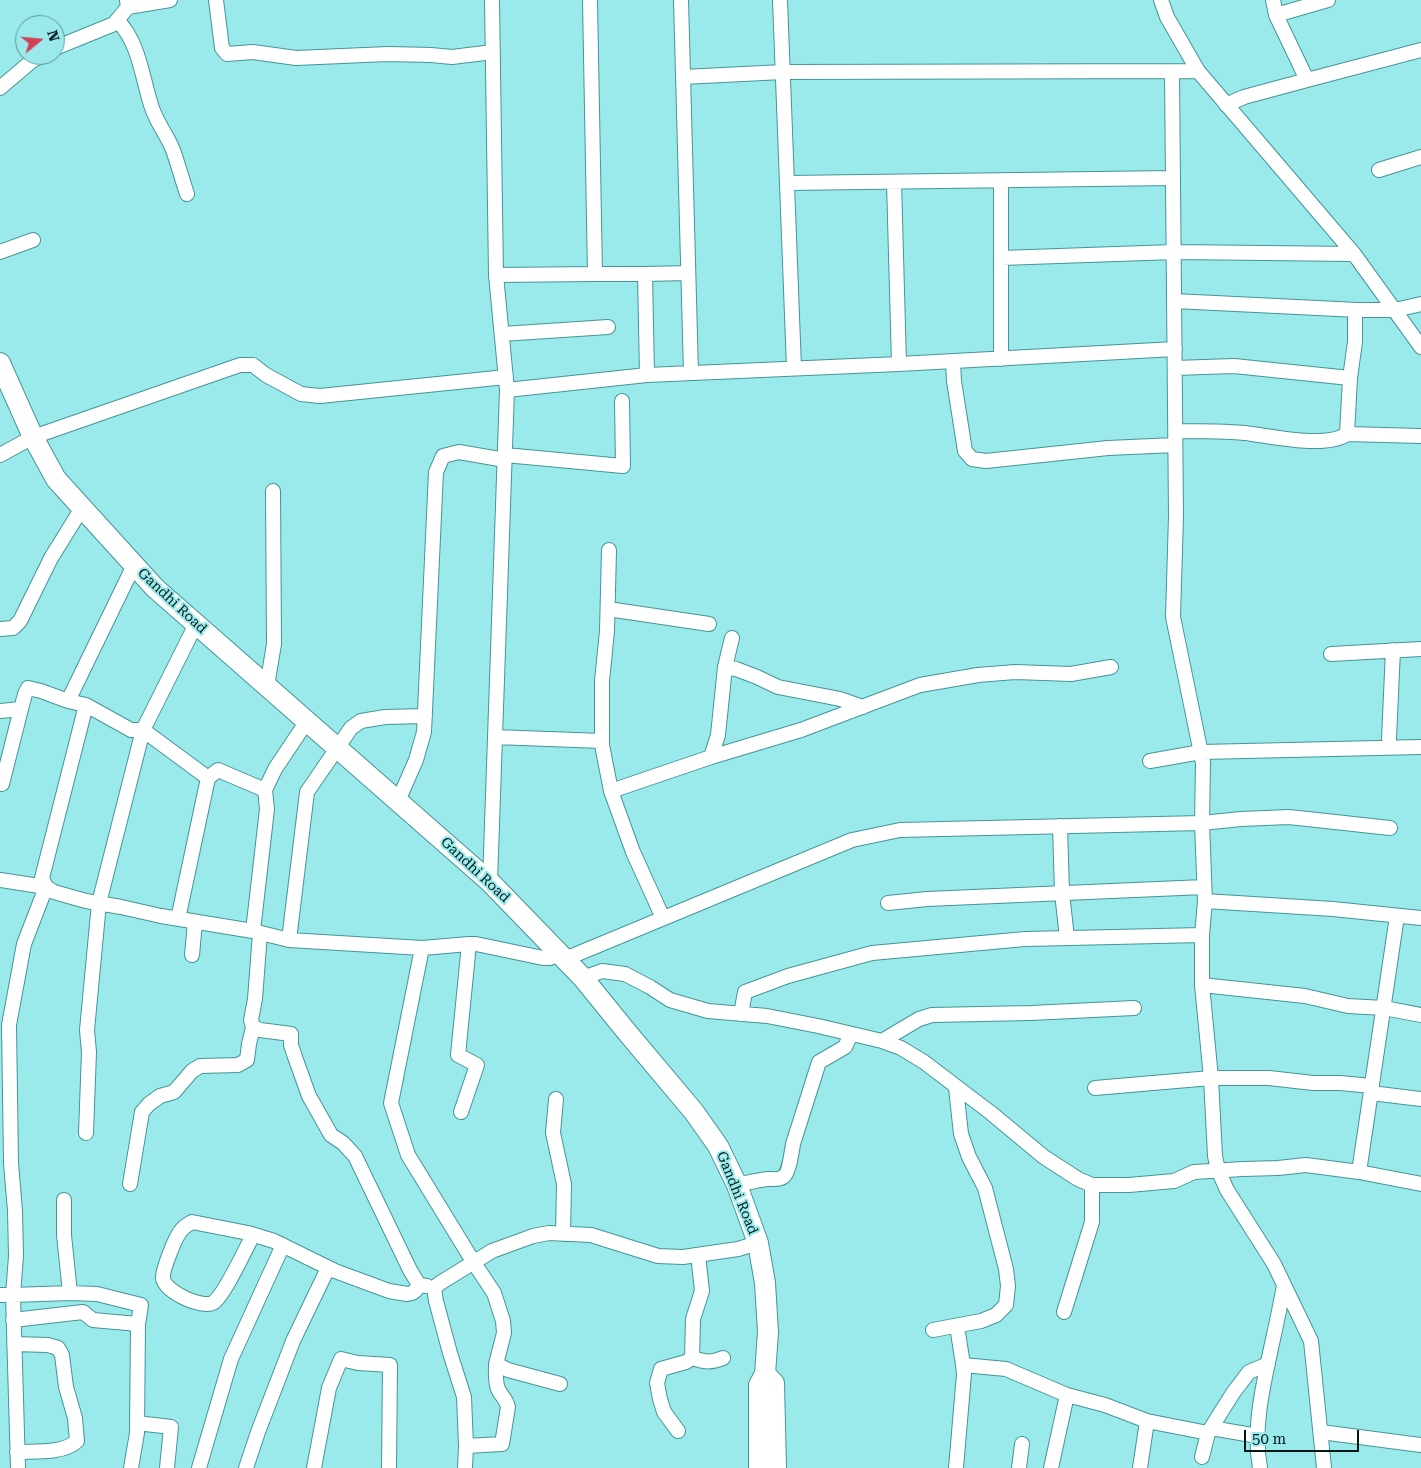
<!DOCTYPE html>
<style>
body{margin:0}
#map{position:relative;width:1421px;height:1468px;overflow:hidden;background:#9aeaec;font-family:"Roboto Serif",serif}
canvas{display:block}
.north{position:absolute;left:15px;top:15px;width:50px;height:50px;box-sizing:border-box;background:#9aeaec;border:1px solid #5d9698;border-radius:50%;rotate:73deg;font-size:14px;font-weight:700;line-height:20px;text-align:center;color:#011819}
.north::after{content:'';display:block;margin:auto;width:18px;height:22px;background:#d24254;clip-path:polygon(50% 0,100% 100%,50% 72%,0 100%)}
.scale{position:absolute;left:1244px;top:1430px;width:115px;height:22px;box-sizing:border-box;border:2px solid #011819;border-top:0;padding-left:6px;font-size:15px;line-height:18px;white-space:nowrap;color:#011819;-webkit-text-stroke:4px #9aeaec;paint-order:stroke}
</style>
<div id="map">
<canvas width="1421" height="1468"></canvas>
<div class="north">N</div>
<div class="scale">50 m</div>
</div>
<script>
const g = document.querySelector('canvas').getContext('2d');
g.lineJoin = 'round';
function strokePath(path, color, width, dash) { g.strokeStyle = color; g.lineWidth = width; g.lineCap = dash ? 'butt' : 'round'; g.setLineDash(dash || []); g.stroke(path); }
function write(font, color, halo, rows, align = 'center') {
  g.font = font + ' "Roboto Serif",serif'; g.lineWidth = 4; g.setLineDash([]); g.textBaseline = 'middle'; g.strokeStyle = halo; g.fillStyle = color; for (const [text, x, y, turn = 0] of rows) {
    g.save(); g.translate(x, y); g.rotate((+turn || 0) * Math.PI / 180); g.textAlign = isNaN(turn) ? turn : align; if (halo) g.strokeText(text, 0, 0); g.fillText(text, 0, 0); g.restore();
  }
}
const street = new Path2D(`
 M216,0L222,48L227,54L253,52L296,58L388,54L431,55L452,57L493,52
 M590,0L595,274H645L647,375
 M681,0L691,373
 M780,0L794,368
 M1161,0L1167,17L1198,71L1354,254L1421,347
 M1273,0L1276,15L1307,80L1421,50
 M128,7L170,0
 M1276,15L1328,0
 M117,20C140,43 142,79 152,108C157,123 167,135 173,150C178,164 182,179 187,194
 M55,48L114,24L128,7L127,0
 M1172,72L1176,516L1173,617L1203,763L1202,823L1205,901L1202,935V985L1211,1078L1215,1156L1218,1170L1227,1190L1274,1264L1311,1341L1324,1468
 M683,77L783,72L1198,71
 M0,88L33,60L43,55
 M1226,105L1244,97L1307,80
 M1379,170L1421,157
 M894,182L899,364
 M787,183L1173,178
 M0,252L33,240
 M1001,258L1174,252L1354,254
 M645,274L688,273
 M496,275L595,274
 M1174,301L1358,310H1395L1421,304
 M1355,310V342L1350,378L1347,434L1421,436
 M502,334L608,327
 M1001,359V180
 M953,361L954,381L965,451L972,459L986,461L1108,448L1175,445
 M1175,368L1234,366L1350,378
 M507,390L647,375L899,364L1175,349
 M1176,431C1199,431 1222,431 1245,433C1271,436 1326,449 1347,434
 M0,455L33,437L240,365H253L266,375L301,394L320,396L506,377
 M505,455L623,466L622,401
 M609,550L607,631L602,681V745L611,791L633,852L663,918
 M608,609L709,624
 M196,624L143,730H131L86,705L42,878L46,887L54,892L86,901L121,907L161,916L253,931L289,940
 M0,629L13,628L20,621L51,558L82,508
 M1331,654L1421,649
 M725,667L736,669L757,677L778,687L840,699L863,707
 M267,686L274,644L273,491
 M86,705L68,701L134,565
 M0,711L21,709L25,694L28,688L41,691L68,701
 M425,716L385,717L361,721L351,728L307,792L289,940L422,948L469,944L458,1055L477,1065L461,1112
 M495,737L602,741
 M1389,739L1393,650
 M711,757L718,735L725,667L732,638
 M1150,761L1201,752L1421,747
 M2,784L21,709
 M611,791L711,757L801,730L920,685L978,675L1015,672L1071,674L1111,667
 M398,801L416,760L424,732L436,472L443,456L459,452L505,460
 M1060,826L1062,893L1067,938
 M0,880L46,887L24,944L9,1025L11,1163L15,1211L16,1256L13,1295L70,1293L64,1235V1200
 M490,882L507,390L496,275L492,0
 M1205,901L1333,909L1421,918
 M888,903L927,899L1204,887
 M178,919L208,778L218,770L265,790L275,769L307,721
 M253,931L267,809L265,790
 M260,933L255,999L251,1020L253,1027L260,1030L291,1034V1045L295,1057L309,1096L331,1135L343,1143L355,1156L410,1270L419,1285L427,1286
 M469,944H476L543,958H550L560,953
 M422,948L391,1103L408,1155L474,1263L494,1293L503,1321L504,1333L496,1364L508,1370L560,1384
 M192,955L195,922
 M565,959L852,840L900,830L1202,823L1241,819L1289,817L1390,828
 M583,978L602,971L625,974L650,987L670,1000L708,1011L767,1016L818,1026L882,1041L901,1048L924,1062L991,1113L1044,1157L1078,1179L1092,1185V1222L1064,1312
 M1202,985L1305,996L1348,1006L1384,1008L1421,1015
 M741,1014L745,992L788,976L872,953L1025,939L1202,935
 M882,1041L919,1019L932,1015L1031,1013L1134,1008
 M1095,1088L1211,1078H1269L1313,1083H1340L1372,1086
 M1371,1093L1421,1099
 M556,1099L553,1133L564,1184L563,1234
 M86,1133L89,1052L87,1030L99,903L143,730L208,778
 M1359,1172L1421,1184
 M130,1184L142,1112L149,1104L160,1096L174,1092L192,1071L200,1066L238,1065L247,1060L249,1044L253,1027
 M737,1185C747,1183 757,1180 768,1179C772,1179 779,1180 783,1177C789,1174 792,1150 793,1144L819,1062L845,1047L851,1034
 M1092,1185H1129L1174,1181L1194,1172L1243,1169L1278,1168L1306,1165L1359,1172L1397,916
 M253,1235C246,1248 225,1294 214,1302C204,1310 164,1292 163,1278C162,1271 175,1238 180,1232C183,1227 187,1225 192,1222L248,1233L274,1241L335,1271L389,1291L407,1294L412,1293L415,1291L419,1285
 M70,1293L97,1294L141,1305L138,1324L137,1433L131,1468
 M0,1295H13L18,1468
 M13,1320L83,1312L93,1320L138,1324
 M957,1326L963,1365
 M933,1330L981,1321L996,1315L1006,1305L1008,1286L1006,1269L985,1188L969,1157L961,1134L956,1088
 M14,1344L48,1345L58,1348L62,1355L66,1387L75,1418L77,1441C63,1454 35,1451 17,1452
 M692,1358C705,1362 710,1363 723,1358
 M137,1423L171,1427L167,1468
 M1211,1428L1258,1436
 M678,1431L664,1412L660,1399L657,1383L661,1369L686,1362L692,1358L693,1319L702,1291L698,1255
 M1321,1432L1421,1445
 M466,1446L502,1444L508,1407C506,1398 501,1396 498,1389C495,1382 496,1372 496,1364
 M1202,1457L1208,1433L1233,1393L1249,1372L1268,1364
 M199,1468L231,1359L283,1245
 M246,1468L258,1432L293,1341L328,1268
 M314,1468L329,1388L341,1359L358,1363L390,1365L389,1468
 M465,1468L466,1446L464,1397L450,1353L436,1301L434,1288L440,1283L492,1251L533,1236L549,1233L591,1235L658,1256L683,1257L738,1249L758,1243
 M956,1468L964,1374L963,1365L1006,1369L1067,1395L1105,1405L1147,1421
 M1019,1468L1022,1444
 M1051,1468L1067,1395
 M1140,1468L1147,1421L1208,1433
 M1260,1468C1253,1429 1262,1391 1270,1353C1275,1330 1280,1308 1284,1285`);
const secondary = new Path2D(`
 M0,363L33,437L56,479L155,588L490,882L583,978L626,1031L694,1112L718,1146L737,1185L758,1243L765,1283L768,1332L765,1374L759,1385V1468
 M765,1374L774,1383L776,1468`);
strokePath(street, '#459597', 16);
strokePath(secondary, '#459597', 22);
strokePath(street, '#fff', 14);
strokePath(secondary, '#fff', 20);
write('14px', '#011819', '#9aeaec', [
 ["Gandhi Road",172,601,43],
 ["Gandhi Road",475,870,43],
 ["Gandhi Road",737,1193,68]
]);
</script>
